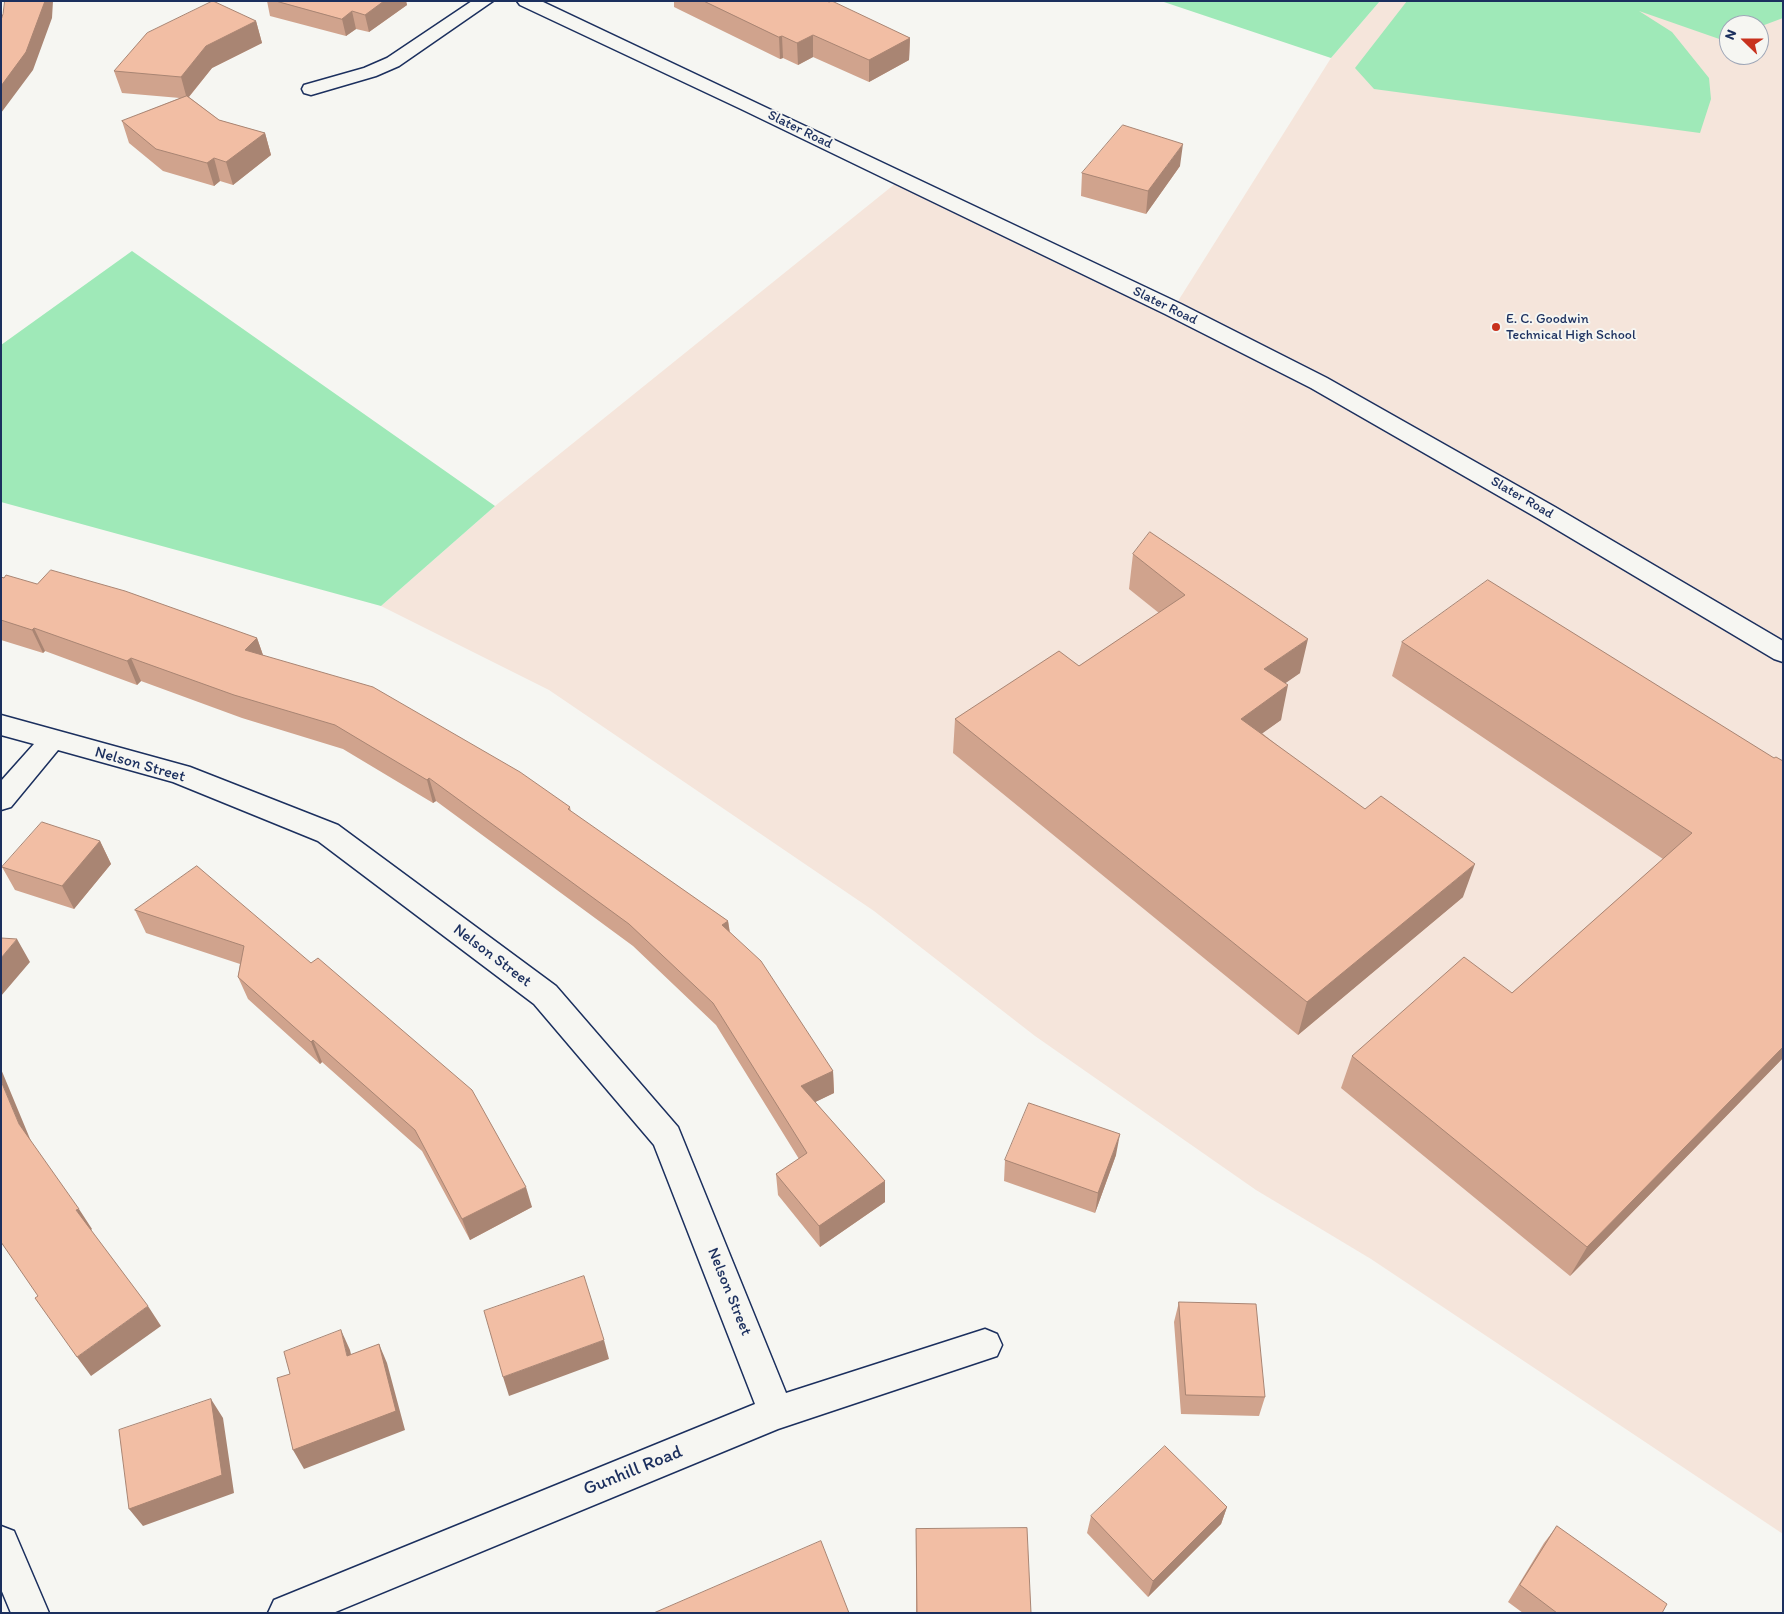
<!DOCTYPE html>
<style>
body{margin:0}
#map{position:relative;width:1784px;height:1614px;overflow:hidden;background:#f6f6f2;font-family:Itim,sans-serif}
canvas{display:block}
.frame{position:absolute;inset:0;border:2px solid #1b2f5e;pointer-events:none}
.north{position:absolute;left:1719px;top:15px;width:50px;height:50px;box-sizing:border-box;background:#f6f6f2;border:1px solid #9ea6b7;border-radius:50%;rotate:292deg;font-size:14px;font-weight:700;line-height:20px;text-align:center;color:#1b2f5e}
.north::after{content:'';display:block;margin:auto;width:18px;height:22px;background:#c8321e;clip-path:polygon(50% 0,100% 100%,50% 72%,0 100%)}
</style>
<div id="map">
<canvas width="1784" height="1614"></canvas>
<div class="frame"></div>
<div class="north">N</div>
</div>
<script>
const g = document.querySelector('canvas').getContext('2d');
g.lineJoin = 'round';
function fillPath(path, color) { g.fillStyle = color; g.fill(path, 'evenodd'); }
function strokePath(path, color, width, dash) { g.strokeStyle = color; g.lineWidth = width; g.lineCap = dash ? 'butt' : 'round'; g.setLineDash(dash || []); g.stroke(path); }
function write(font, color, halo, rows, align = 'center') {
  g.font = font + ' Itim,sans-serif'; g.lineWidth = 4; g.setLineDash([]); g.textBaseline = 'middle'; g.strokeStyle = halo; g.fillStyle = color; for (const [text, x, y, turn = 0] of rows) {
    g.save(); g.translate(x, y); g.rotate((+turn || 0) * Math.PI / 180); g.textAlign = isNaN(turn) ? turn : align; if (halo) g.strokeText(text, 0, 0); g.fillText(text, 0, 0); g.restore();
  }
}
fillPath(new Path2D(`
 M1380,1H1783V1534L1371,1259L1256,1190L1035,1036L874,911L549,690L381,606L495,506L901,179L1173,309L1331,58ZM1729,25H1759V55H1729Z`), '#f5e5db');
fillPath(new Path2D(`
 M1161,1H1380L1331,58Z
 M1407,1H1783V18L1759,27V25H1729V39L1725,41L1639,11L1672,32L1709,78L1711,99L1700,133L1374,89L1355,68Z
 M132,251L495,506L381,606L1,502V345Z`), '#9fe9b8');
const minor = new Path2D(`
 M472,1H493L399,66L376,76L311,95L304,93L302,89L304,85L364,68L387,58Z
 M1,715L190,767L338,825L556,986L678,1127L786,1393L985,1329L997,1334L1002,1345L997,1356L778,1429L333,1613H268L274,1600L755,1404L654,1145L534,1004L318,841L173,782L58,750L11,807L1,810V781L34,744L1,735Z
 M1,1526L14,1531L49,1613H11L1,1589Z`);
const secondary = new Path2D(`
 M517,1H541L1181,304L1327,378L1555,507L1783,641V662L1774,659L1539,519L1311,388L1165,314L741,109L520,5Z`);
strokePath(minor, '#1b2f5e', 3);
strokePath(secondary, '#1b2f5e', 3);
fillPath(minor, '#f6f6f2');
fillPath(secondary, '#f6f6f2');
fillPath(new Path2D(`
 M267,1H406L407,5L369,32L356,29L346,36L270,16Z
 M674,1H827L910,38L909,60L869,82L813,57L798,65L783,58L780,59L674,7Z
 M256,21L262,43L212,68L189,97L219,120L265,133L271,155L233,185L220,181L214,186L163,171L129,143L122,121L180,98L122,93L114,71Z
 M1180,166L1146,214L1081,196L1082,173Z
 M1133,554L1300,673L1285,683L1281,720L1262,733L1463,897L1298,1035L953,753L955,719L1079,666L1159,613L1129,589Z
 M1,577L37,584L257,638L263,655L570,807L571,812L728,921L730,932L833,1071L834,1093L815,1102L885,1181V1202L820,1247L778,1195L776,1174L799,1159L716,1025L633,946L436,801L433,803L343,749L242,718L141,681L137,685L45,651L43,653L1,640Z
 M1402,642L1783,761V1058L1570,1276L1341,1088L1352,1056L1512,993L1663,859L1392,676Z
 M100,841L111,864L74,909L15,890L2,867Z
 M197,866L532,1207L470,1240L422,1151L322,1062L320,1064L248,999L238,977L240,964L146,933L135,910Z
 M1116,1155L1095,1213L1004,1181L1005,1160Z
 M1179,1302L1265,1397L1259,1416L1181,1414L1174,1322Z
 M1227,1507L1221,1524L1148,1597L1087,1533L1091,1516Z
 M1557,1526L1662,1613H1523L1508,1602L1544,1543Z
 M916,1529L1031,1613H916Z`), '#d0a38d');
fillPath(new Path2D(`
 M45,1H53L52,18L33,70L1,113V86Z
 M384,1H406L407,5L369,32L365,15Z
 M352,11L356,29L346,36L342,19Z
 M256,21L262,43L212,68L187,99L181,77L206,46Z
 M813,35V57L798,65L797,43Z
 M782,36L783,58L780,59L779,37Z
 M910,38L909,60L869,82V60Z
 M265,133L271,155L233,185L226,162Z
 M1183,144L1180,166L1146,214L1148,191Z
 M214,158L220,181L214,186L207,163Z
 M34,628L45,651L43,653L32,630Z
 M257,638L265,661L245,650Z
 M1308,639L1300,673L1257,703L1264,669Z
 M131,658L141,681L137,685L127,661Z
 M1288,685L1281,720L1235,753L1241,719Z
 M429,778L436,801L433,803L427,780Z
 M100,841L111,864L74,909L62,886Z
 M1475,864L1463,897L1298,1035L1307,1002Z
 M728,921L731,943L722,925Z
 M17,939L30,962L1,996V958Z
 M313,1040L322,1062L320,1064L311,1042Z
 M1783,1047V1058L1570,1276L1587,1247Z
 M1,1069L33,1146L19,1124L1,1081Z
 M833,1071L834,1093L803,1108L801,1086Z
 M1120,1134L1116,1155L1095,1213L1098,1193Z
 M885,1181V1202L820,1247L819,1226Z
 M526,1187L532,1207L470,1240L462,1219Z
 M79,1209L92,1229L90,1231L76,1210Z
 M148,1306L161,1326L91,1376L77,1357Z
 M341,1330L350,1350L356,1375L347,1356Z
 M604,1340L609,1359L509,1396L503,1377Z
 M379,1344L387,1363L405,1430L304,1469L293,1450Z
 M211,1399L223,1418L234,1493L143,1526L129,1509Z
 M1227,1507L1221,1524L1148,1597L1153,1581Z`), '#a98573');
const building = new Path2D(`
 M5,1H45L26,52L1,86V20L3,14Z
 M213,1L256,21L206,46L181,77L114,71L147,33Z
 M276,1H384L365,15L352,11L342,19Z
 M704,1H827L829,2L832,1L910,38L869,60L813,35L797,43L782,36L779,37Z
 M187,96L219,120L265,133L226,162L214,158L207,163L156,149L122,121Z
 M1123,125L1183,144L1148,191L1082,173Z
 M1150,532L1308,639L1264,669L1288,685L1241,719L1365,809L1381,796L1475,864L1307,1002L955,719L1059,651L1079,666L1185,595L1133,554Z
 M51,570L125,591L257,638L245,650L373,687L520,772L570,807L568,809L728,921L722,925L761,961L833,1071L801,1086L885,1181L819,1226L776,1174L807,1153L713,1003L629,924L429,778L427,780L335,725L234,695L131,658L127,661L34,628L32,630L1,620V577L4,578L6,575L37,584Z
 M1488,580L1774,758L1776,757L1783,761V1047L1587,1247L1352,1056L1464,957L1512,993L1692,833L1402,642Z
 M42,822L100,841L62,886L2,867Z
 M197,866L311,963L318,958L472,1090L526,1187L462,1219L415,1130L313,1040L311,1042L238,977L244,946L135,910Z
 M1,938L17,939L1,958Z
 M1,1081L19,1124L79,1209L76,1210L148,1306L77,1357L35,1298L38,1296L1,1242Z
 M1029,1103L1120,1134L1098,1193L1005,1160Z
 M584,1276L604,1340L503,1377L484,1311Z
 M1179,1302L1256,1304L1265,1397L1186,1395Z
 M341,1330L347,1356L379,1344L396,1411L293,1450L277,1378L290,1374L284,1352Z
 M211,1399L222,1475L129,1509L119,1430Z
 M1165,1446L1227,1507L1153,1581L1091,1516Z
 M1557,1526L1667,1604L1662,1613H1557L1520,1585Z
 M1027,1528L1031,1613H917L916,1529Z
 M821,1541L849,1613H654Z`);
fillPath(building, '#f2bea4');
strokePath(building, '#a98573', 1);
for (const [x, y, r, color] of [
 [1496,327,5,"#c8321e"]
]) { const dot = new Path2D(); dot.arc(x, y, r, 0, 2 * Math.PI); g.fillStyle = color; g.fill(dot); strokePath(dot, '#f6f6f2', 2); }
write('14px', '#1b2f5e', '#f6f6f2', [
 ["Slater Road",800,130,26],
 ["Slater Road",1165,306,26],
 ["Slater Road",1522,498,30]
]);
write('14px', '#1b2f5e', '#f6f6f2', [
 ["E. C. Goodwin",1506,319],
 ["Technical High School",1506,335]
], 'left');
write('16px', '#1b2f5e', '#f6f6f2', [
 ["Nelson Street",140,765,16],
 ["Nelson Street",492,956,37],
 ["Nelson Street",729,1292,68]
]);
write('19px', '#1b2f5e', '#f6f6f2', [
 ["Gunhill Road",633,1471,-22]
]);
</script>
